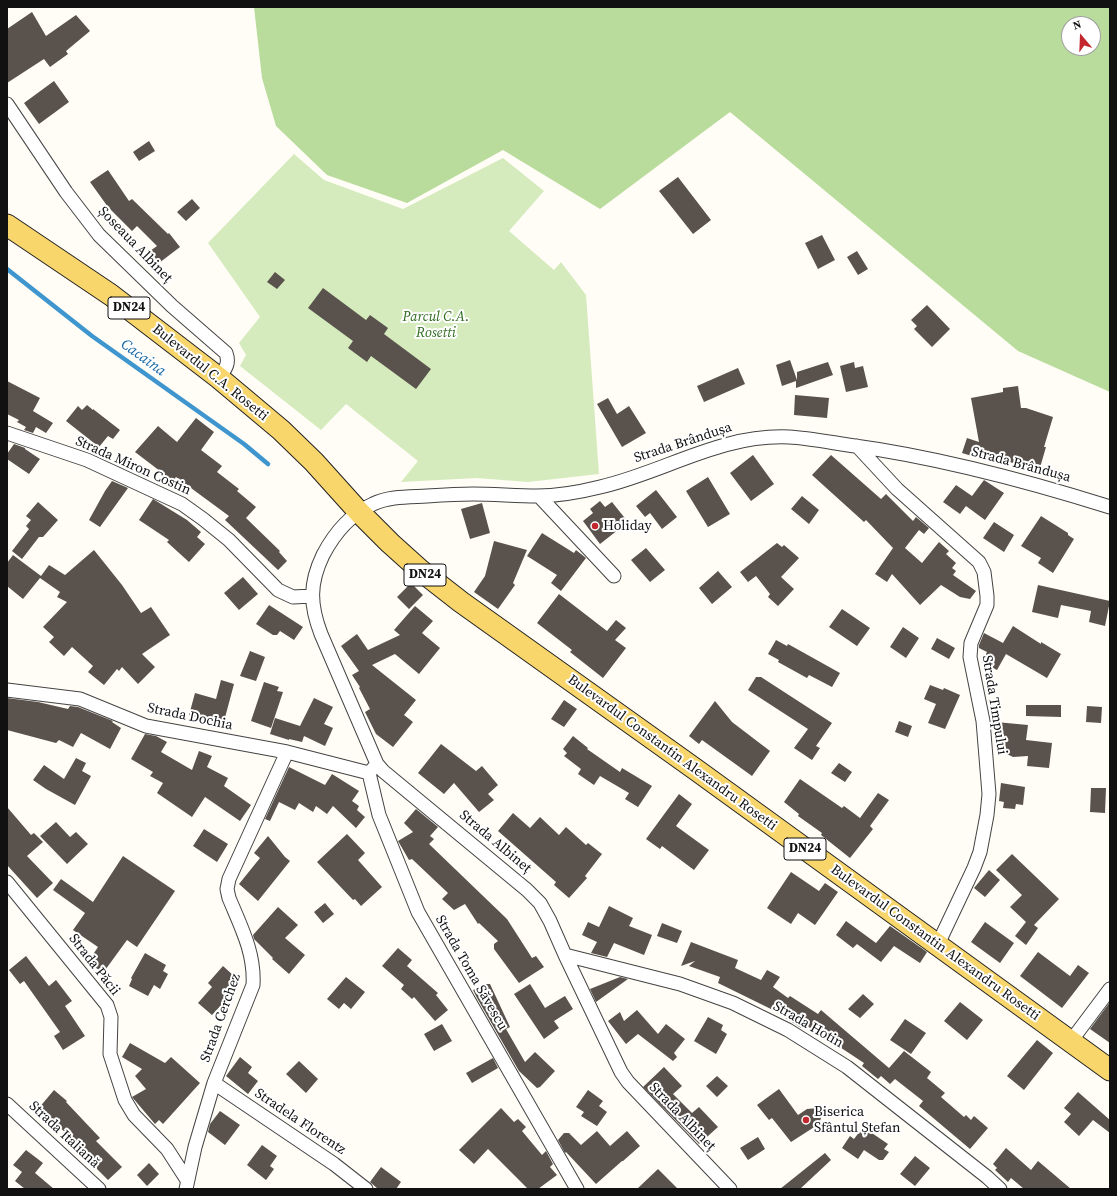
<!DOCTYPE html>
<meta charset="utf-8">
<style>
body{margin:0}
#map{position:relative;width:1117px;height:1196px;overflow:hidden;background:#fffdf5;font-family:"Source Serif 4",serif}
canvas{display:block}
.frame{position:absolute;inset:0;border:8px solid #111;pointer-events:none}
.north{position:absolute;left:1061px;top:16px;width:40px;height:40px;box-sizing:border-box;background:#fff;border:1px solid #a0a0a0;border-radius:50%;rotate:341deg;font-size:11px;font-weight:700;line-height:16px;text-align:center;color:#111}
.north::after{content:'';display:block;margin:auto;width:14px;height:18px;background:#c4262e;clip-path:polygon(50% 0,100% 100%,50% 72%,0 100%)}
</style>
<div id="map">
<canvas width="1117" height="1196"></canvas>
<div class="frame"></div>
<div class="north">N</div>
</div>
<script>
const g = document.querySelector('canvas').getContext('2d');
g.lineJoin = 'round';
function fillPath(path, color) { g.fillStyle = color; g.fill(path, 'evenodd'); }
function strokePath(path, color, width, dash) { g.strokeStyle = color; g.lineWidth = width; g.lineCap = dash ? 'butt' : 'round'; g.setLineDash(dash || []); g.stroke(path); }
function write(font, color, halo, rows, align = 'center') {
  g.font = font + ' "Source Serif 4",serif'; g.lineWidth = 4; g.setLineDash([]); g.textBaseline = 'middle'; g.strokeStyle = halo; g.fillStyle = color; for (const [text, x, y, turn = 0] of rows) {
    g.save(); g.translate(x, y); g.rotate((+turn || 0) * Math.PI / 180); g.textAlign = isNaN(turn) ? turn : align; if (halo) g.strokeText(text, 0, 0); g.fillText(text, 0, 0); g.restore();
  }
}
fillPath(new Path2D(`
 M294,154L324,180L403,209L503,158L544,191L509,231L554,270L561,262L586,295L599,474L528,482L477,478L401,482L418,461L346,404L321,430L240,366L246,355L239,343L260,317L208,243Z`), '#d5ebbd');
fillPath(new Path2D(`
 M254,7H1110V392L1018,351L730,112L600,209L503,150L407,203L327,175L276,126L262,78ZM1069,24H1093V48H1069Z`), '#b9dc9c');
strokePath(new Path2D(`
 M7,269L92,336L244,444L268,464`), '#3f96cf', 4.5);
fillPath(new Path2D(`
 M32,12L46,36L76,15L90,31L66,51L68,54L50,67L44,59L7,83V29Z
 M54,81L69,102L39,124L24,103Z
 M149,141L155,151L139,161L133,152Z
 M108,170L129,201L132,199L168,234L169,233L180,247L159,263L150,251L157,246L137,226L132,231L108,207L90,182Z
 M678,177L711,220L693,234L659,191Z
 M192,199L200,208L186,221L177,212Z
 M822,235L835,260L818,269L805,243Z
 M857,251L868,269L858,275L847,257Z
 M275,272L285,280L277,289L267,282Z
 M323,288L366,320L370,315L388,328L384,334L431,369L416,389L371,356L367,362L348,348L353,341L308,308Z
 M927,305L950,329L932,347L914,329L917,326L911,320Z
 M790,360L797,380V372L828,362L833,375L796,388V381L782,386L776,365Z
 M854,362L855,368L863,366L868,387L846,392L840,366Z
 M738,368L745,384L704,402L697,386Z
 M7,381L40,398L33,411L53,423L46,433L36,427L33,433L24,430L26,427L17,422L19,420L7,414Z
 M1018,386L1021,408H1026L1053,417L1044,447H1046L1039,471L1000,459L998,464L962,453L967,438L979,442L971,398L1003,392V388Z
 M795,395L829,398L827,418L794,415Z
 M608,398L617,414L629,406L646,433L622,447L597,404Z
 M87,405L93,410V409L120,430L113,439L108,436L99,447L66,421L78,406L82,410Z
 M196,418L214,432L201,450L222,466L217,472L239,489L237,491L256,507L246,518L280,551L279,552L287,561L278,570L225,520L229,516L176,477L173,481L135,452L158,426L177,442Z
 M14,444L25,448V449L40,459L29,474L7,459V454Z
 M753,455L774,484L751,501L730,473Z
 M831,455L881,499L886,494L913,521L916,517L929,528L924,534L919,530L905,548L922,563L939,542L949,551L946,554L956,563L952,568L956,571L953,575L976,591L970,599L960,597L941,585L920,605L892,574L887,582L875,574L893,548L866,520L864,522L812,475Z
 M708,477L730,514L708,527L686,491Z
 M984,480L1004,493L985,520L966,506L960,514L943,502L956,485L972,496Z
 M112,481L128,488L100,527L89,520L105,491Z
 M656,490L677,517L662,529L650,513L645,517L636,506Z
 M802,496L819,510L809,524L791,509Z
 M153,499L187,520L201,532L197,537L205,544L189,562L167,542L169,540L139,520Z
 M600,501L605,507L612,502L628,522L600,544L583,521L593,513L590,509Z
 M38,502L58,520L43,537H39L22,559L12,551L29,529L26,526L31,520L26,516Z
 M482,503L490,533L470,539L461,509Z
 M1041,516L1068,533V535L1074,539L1053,573L1038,563L1041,558L1021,546Z
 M994,522L1014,535L1004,552L983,538Z
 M542,533L574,553L576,550L586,558L561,591L551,583L557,575L527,556Z
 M494,541L527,550L513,583L515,585L498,609L474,592L485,576Z
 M777,543L782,547L784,545L799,558L781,577L794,589L778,606L768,597L770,594L756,576L748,582L740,572Z
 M646,548L665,570L650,582L631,560Z
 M94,550L122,585L141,613L151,607L170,635L142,654L155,667L138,684L122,667L119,671L117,669L104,685L88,672L93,666L72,647L64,656L49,642L54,637L43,627L67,602L57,597L60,592L40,578L23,599L7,586V563L13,555L41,576L49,565L65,575Z
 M718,571L732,587L712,604L699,588Z
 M243,577L258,594L239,610L224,593Z
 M411,583L423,595L409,609L397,597Z
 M1038,585L1110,601L1105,626L1089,622L1091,611L1061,605L1058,618L1032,612Z
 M559,594L607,631L616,620L626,628L615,640L626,648L603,678L570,652L572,650L537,623Z
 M269,605L303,627L294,640L280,631L277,635H273L256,624Z
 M415,606L433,621L422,633L440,648L419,674L395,654L372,665L416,700L404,715L413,722L393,747L376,734L365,712L370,709L359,688L360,687L352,675L359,671L341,646L357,634L368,650L400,635L394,630Z
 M842,609L870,628L857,646L829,627Z
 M1013,626L1041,644V642L1061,654L1047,678L1006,654L997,670L982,662L987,652L979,648V645L984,633L1003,643Z
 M903,627L919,638L906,658L890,647Z
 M937,638L955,648L949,659L931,649Z
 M776,640L787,646L788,644L840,673L832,687L809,675L807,678L778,662L779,660L768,654Z
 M250,651L265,657L256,681L240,676Z
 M756,677H761L832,723L816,746L820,748L812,760L794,748L808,729L748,690Z
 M221,680L234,684L223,725L189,715L195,693L216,699Z
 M264,682L279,687L277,691L283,692L271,728L251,721Z
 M930,685L943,690L944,688L960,695L945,729L928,723L936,704L924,699Z
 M7,698L38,702L68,709L70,706L78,707L113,721L112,722L121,728L110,749L81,733L73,747L59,740L56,743L7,730Z
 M314,698L333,707L324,724L333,728L325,746L304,736L302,742L289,739V740L270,734L275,718L300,726Z
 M564,700L577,709L564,727L551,719Z
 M715,701L732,722L770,751L752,776L702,740L699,744L689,736Z
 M1026,705H1061V717L1026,716Z
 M1087,706L1102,707L1101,723L1086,722Z
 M899,721L912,726L908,737L895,732Z
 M996,722L1028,725L1026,740L1052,743L1049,768L1027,766L1028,756L1013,757L999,750L995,743L994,734Z
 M145,734L156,736L167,742L161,752L192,770L199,751L212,756L207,767L228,778L224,786L251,805L240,821L205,797L192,817L157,793L163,783L150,776L153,772L131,759Z
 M573,736L588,748L587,749L620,772L622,768L652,786L638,807L625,799L629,793L600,776L594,785L578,774L581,769L564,756L567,753L563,749Z
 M441,744L476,771L482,766L498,785L488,794L494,800L479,812L454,783L444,794L418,773Z
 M76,758L86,763L82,771L91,776L75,805L46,789L33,780L44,765L64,779Z
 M839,763L852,772L845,782L831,773Z
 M289,767L325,785L332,774L359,791L352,801L359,806L357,810L365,817L356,828L333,806L327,814L316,806L313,812L299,803L295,810L279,802L270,821L265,819Z
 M800,779L842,808L844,806L860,818L878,793L889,800L870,826L873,829L850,858L821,835L822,833L798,816L799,814L784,802Z
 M1001,783L1025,787L1023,805L1016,804L1015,809L1003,808L1004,802L999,801Z
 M1091,788H1106L1105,813L1090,812Z
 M679,794L692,804L676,826L709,850L694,870L662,846L660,849L646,839Z
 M7,807L31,835L34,833L43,842L27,856L53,883L37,898L7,865Z
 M416,809L438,827L430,836L434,839L429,844L507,919L532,958L536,956L544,967L519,983L494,949V944L498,941L479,923L478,924L465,904L454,910L442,899L448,893L412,859L409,860L398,841L413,832L404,823Z
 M513,813L530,828L540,817L559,835L566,827L586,845L588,843L602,854L585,876L587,878L569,898L554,885L556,882L498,831Z
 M56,822L70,837L76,832L88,844L67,864L40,836Z
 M204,829L228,844L217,862L193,846Z
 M347,834L365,853L358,860L382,887L361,906L355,899L353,900L317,862Z
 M268,836L285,857L290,861L258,901L239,884L260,858L254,853Z
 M1012,854L1059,899L1034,925L1038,928L1026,945L1015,936L1026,922L1010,907L1022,895L996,870Z
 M123,856L175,891L137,947L127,940L103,973L88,962L98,947L73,930L85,913L53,890L61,879L93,902Z
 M989,870L1000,880L985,897L974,888Z
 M791,872L819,891L825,883L838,892L815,925L798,913L791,924L767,908Z
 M325,903L334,914L323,923L314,912Z
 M609,906L633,918L629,926L652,935L644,955L614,943L607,957L591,953L597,942L582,935L588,922L599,927Z
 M278,907L298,925L285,938L305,955L289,974L272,959L273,958L254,939L253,935Z
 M846,921L876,943L890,926L927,952L920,963L894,946L881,962L857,944L853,948L836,935Z
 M985,922L1014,943L1000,963L971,942Z
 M662,923L682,931L677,943L657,936Z
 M691,942L738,960L735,968L761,980L767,970L780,977L773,987L788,998L790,996L818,1014L821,1010L889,1068L904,1051L931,1072L927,1078L945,1093L941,1097L964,1117L966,1115L971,1120L974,1116L988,1128L970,1149L919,1106L923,1101L895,1079L890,1084L881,1076L878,1079L862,1066L864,1063L820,1034L818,1035L804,1023L801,1028L775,1011L718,983L720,977L689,966L695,961L681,966Z
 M398,948L412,960L407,966L438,993L436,995L448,1010L435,1021L414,997L412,999L401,989L404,985L382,966Z
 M1038,952L1070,976L1078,965L1089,973L1062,1008L1020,976Z
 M145,953L166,965L163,971L168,974L160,989L154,985L148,996L129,986L132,979L131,978Z
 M26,956L49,986L56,980L72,1001L65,1006L85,1036L63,1050L54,1036L60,1032L24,981L20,984L9,970Z
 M223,966L234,976L228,982L236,989L212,1015L198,1003L212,987L208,983Z
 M346,977L365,992L351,1009L344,1003L339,1009L327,999Z
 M620,977L628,979L596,1002L590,989Z
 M485,984H490L510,1027L506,1029L525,1062L535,1052L555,1071L540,1087L537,1088L519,1071L477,998L473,990Z
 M530,984L545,1008L565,996L573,1009L554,1021L559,1028L544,1039L514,994Z
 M863,994L874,1004L860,1018L848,1009Z
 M960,1002L983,1020L967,1040L944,1021Z
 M1110,1002V1043L1090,1029Z
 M637,1010L658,1034L666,1024L685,1039L674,1053L677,1057L673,1061L638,1034L626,1044L608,1021L620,1012L624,1021Z
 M708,1017L723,1025L721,1030L727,1034L716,1054L694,1041Z
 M905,1019L926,1033L911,1054L890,1040Z
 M442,1024L452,1041L434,1051L424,1034Z
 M1037,1040L1053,1053L1024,1090L1007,1076Z
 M130,1043L165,1063L171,1057L200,1083L163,1124L159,1120L155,1124L132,1097L146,1089L135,1076L142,1069L122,1057Z
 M240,1057L252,1067L248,1073L258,1081L248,1094L226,1076Z
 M493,1058L498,1068L472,1083L466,1073Z
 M299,1061L318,1079L306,1093L286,1074Z
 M664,1067L682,1086L673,1094L692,1113L699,1107L718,1127L699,1144L643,1087Z
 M717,1076L728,1086L717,1097L706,1086Z
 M779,1089L798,1115L807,1109L818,1108L823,1112L819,1124L791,1142L772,1118L769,1120L757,1105Z
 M54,1090L67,1101L66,1102L100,1138L96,1141L122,1167L108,1180L62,1134L65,1132L38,1109Z
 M588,1090L603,1101L599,1106L607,1112L597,1126L581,1116L584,1112L576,1107Z
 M1078,1092L1110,1120V1133L1093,1120L1079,1136L1064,1122L1071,1114L1064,1108Z
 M501,1108L514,1122L518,1119L526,1127L522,1131L542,1155L546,1151L553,1164L550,1167L557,1175L538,1189H528L488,1149L474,1164L459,1150Z
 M220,1111L240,1125L225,1145L208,1132L210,1124Z
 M863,1127L888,1144L884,1149L889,1152L883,1160H879L864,1150L858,1159L842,1148L850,1136L854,1139Z
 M597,1131L610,1146L627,1131L640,1146L623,1161H622L596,1184L566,1152L565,1153L558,1140L564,1133H569L581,1145Z
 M758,1137L765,1149L748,1160L740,1148Z
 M262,1145L277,1156L270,1166L274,1169L266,1180L247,1165Z
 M1006,1148L1031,1170L1038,1161L1071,1189H1024L1011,1178L1008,1182L995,1170L997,1168L993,1164Z
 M26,1150L43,1163L35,1173L54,1189H25L15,1181L22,1172L13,1165Z
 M825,1153L831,1160L800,1189H780Z
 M915,1156L930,1168L915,1186L900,1174Z
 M149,1163L159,1174L147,1186L137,1175Z
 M381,1167L401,1182L396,1189H378L370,1182Z
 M658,1169L678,1189H637Z`), '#5a524d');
const minor = new Path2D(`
 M7,104L66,192L99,235L172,306L226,353C230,364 225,369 219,378
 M7,433L87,460L182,504L203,519L229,540L278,590L293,597L312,596
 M857,446L897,489L979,562L984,572L987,596V605L971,643L970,657L983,721L989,794L987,815L980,852L974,868L938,944
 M539,496L614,576
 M7,690L80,699L146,726L287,752L369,773
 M377,764L369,773L379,815L418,912L577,1189
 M7,882L107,1005L111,1017L110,1054L125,1100L134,1115L167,1149L187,1180
 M565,955L680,984L733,1003L788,1030L847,1067L987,1177L1000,1189
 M1071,1041L1110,989
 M214,1083L334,1164L366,1189
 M7,1104L99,1189
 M186,1189L195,1147L214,1083L253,985C255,953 241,927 229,898L227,889L229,879L287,752
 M730,1189L628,1082L621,1072L565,955L550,921L540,903L527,890L383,771L377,764L321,634C310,605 309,584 323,555C334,534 351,514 373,504C389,496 410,497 427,496C442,495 458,494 473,494C494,494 516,496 537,496C558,496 580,492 600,487C665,472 720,434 789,437C808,438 828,442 848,445C938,457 1024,480 1110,507`);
const primary = new Path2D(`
 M7,225L111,295L219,378L281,430L314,462L359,512L390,543L420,570L461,602L695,769L1110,1070`);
strokePath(minor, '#444', 15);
strokePath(primary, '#222', 23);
strokePath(minor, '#fff', 13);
strokePath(primary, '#f9d66b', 21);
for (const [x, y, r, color] of [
 [595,526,4,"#c4262e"],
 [806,1120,4,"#c4262e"]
]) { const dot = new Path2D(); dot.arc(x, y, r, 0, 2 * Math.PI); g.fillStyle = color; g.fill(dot); strokePath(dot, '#fff', 1.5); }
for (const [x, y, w] of [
 [129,308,42],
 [425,575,42],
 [805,849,42]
]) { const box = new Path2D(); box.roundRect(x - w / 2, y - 11, w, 22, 3); g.fillStyle = '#fff'; g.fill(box); strokePath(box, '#111', 1); }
write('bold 13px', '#111', null, [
 ["DN24",129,308],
 ["DN24",425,575],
 ["DN24",805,849]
]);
write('14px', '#111', '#fff', [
 ["Șoseaua Albineț",135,245,46],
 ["Bulevardul C.A. Rosetti",210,373,39],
 ["Strada Brândușa",683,443,-18],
 ["Strada Brândușa",1021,465,15],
 ["Strada Miron Costin",133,466,24],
 ["Strada Timpului",994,705,81],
 ["Strada Dochia",190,717,12],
 ["Bulevardul Constantin Alexandru Rosetti",672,753,36],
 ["Strada Albineț",495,842,40],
 ["Bulevardul Constantin Alexandru Rosetti",935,943,36],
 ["Strada Păcii",94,965,52],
 ["Strada Toma Săvescu",471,973,60],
 ["Strada Cerchez",221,1018,-70],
 ["Strada Hotin",808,1025,30],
 ["Strada Albineț",682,1117,46],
 ["Stradela Florentz",300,1122,34],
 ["Strada Italiană",64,1135,43]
]);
write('italic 14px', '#2f6b1f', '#fff', [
 ["Parcul C.A.",436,317],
 ["Rosetti",436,333]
]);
write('14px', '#111', '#fff', [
 ["Holiday",603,526],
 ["Biserica",814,1112],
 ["Sfântul Ștefan",814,1128]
], 'left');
write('italic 15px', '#1768a6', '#fff', [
 ["Cacaina",143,358,36]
]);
</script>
